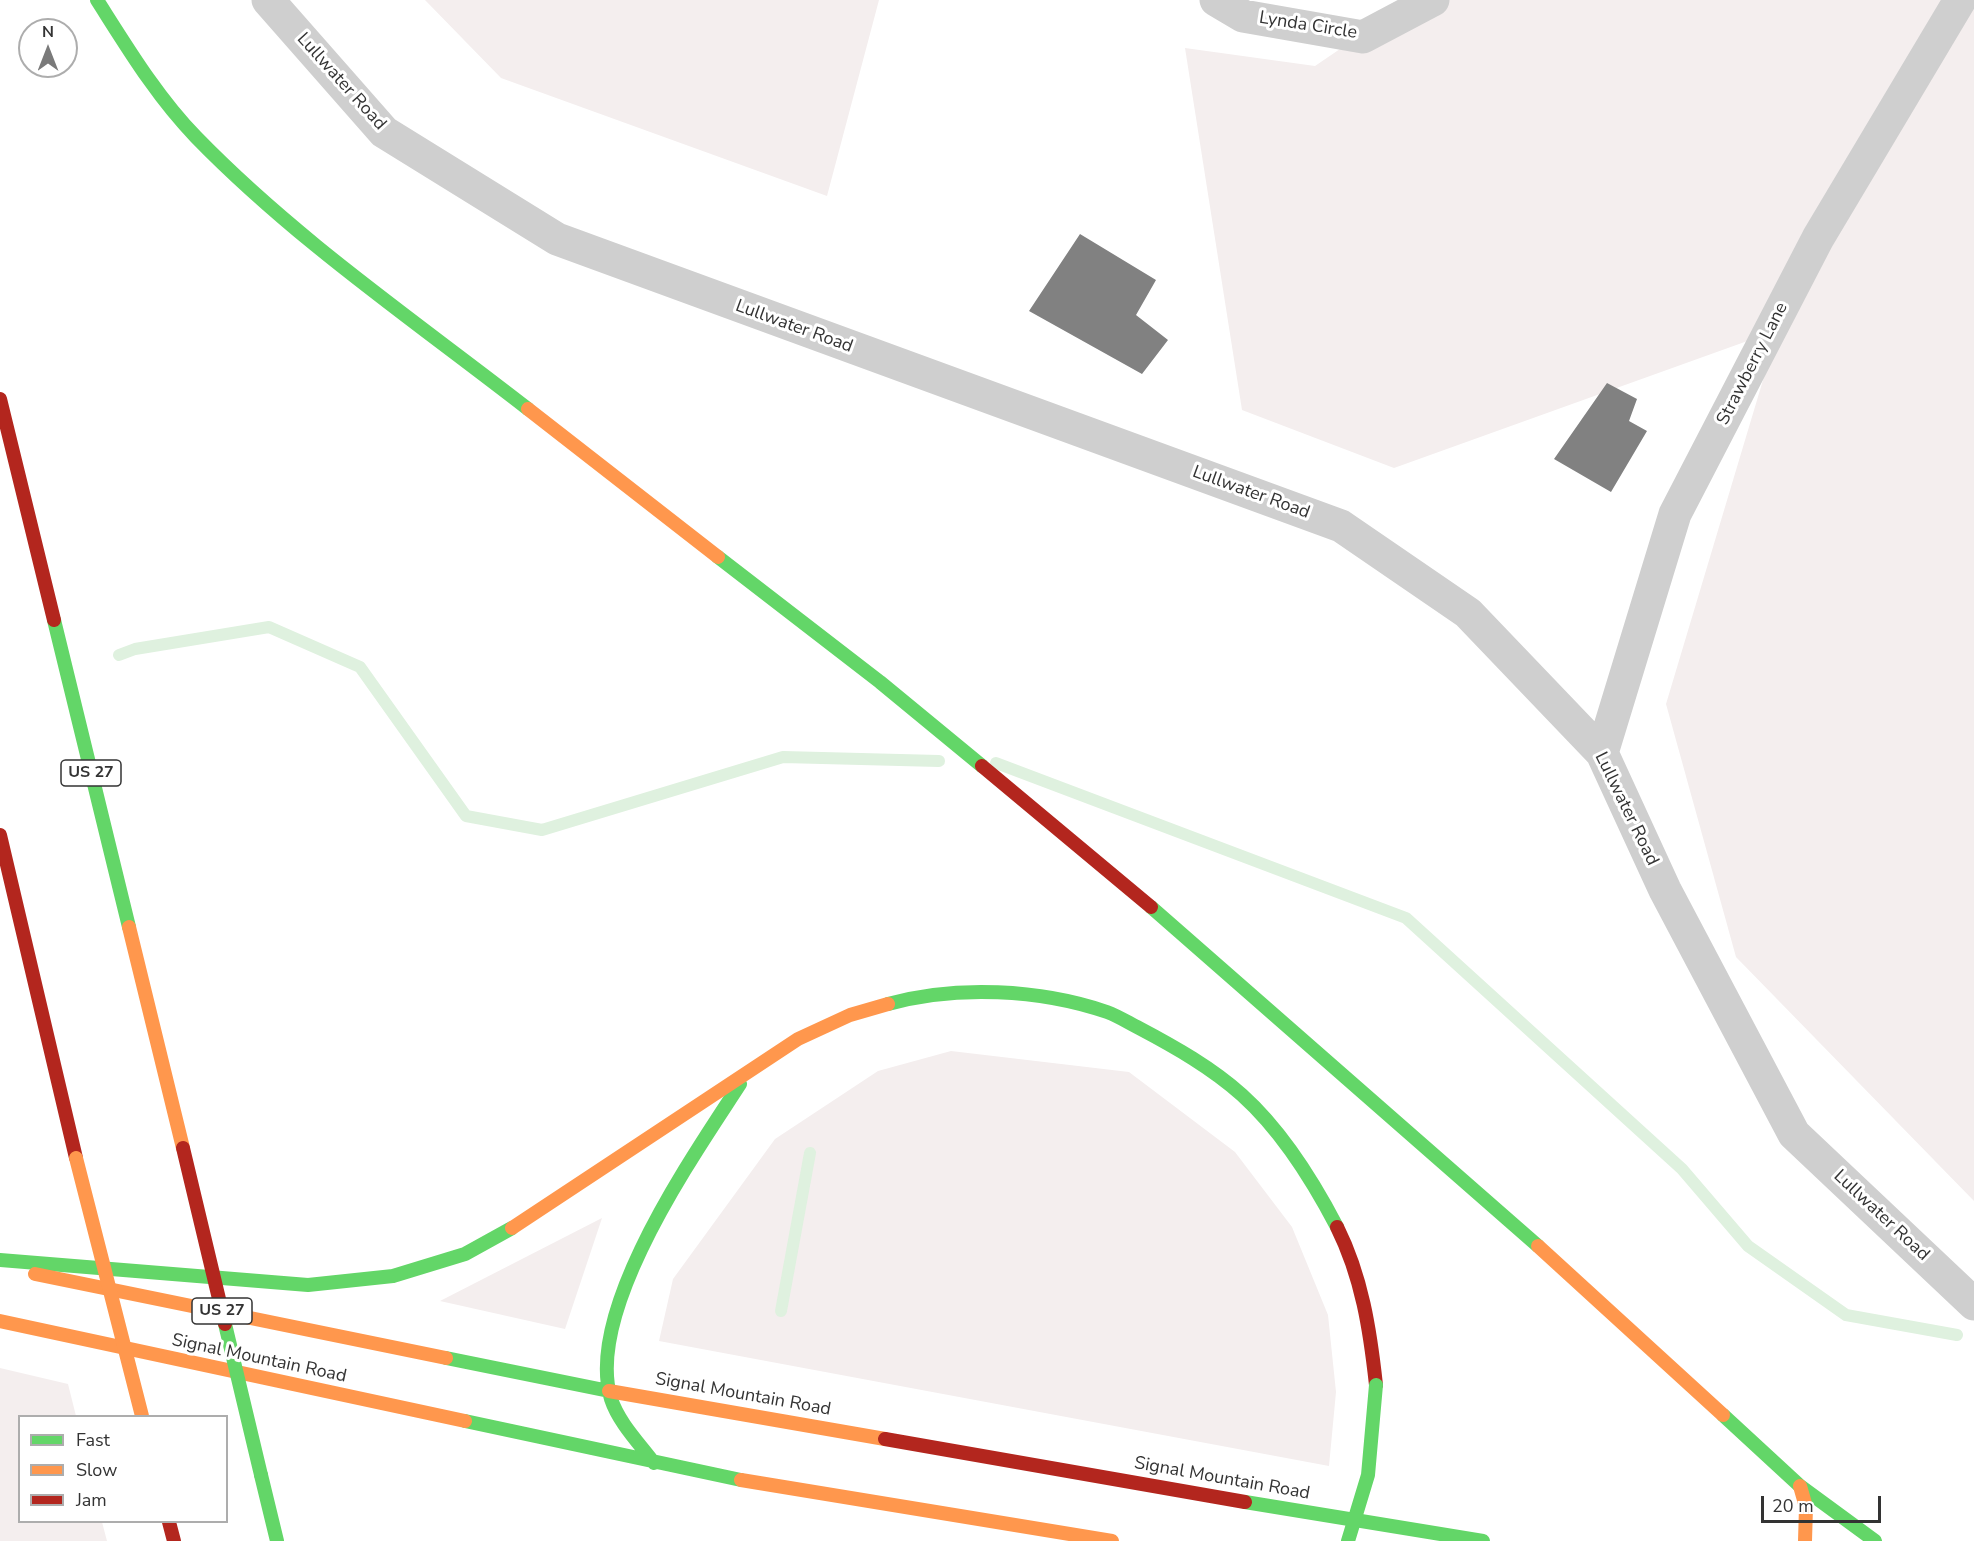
<!DOCTYPE html>
<style>
body{margin:0}
#map{position:relative;width:1974px;height:1541px;overflow:hidden;background:#fff;font-family:"Nunito Sans",sans-serif}
canvas{display:block}
.legend{position:absolute;left:18px;top:1415px;width:210px;height:108px;box-sizing:border-box;background:#fff;border:2px solid #adadad;margin:0;padding:8px 10px;list-style:none;font-size:18px;color:#333}
.legend li{display:flex;align-items:center;gap:12px;height:30px}
.legend b{width:30px;border:2px solid #adadad}
.north{position:absolute;left:18px;top:18px;width:60px;height:60px;box-sizing:border-box;background:#fff;border:2px solid #adadad;border-radius:50%;rotate:0deg;font-size:16px;font-weight:700;line-height:24px;text-align:center;color:#333}
.north::after{content:'';display:block;margin:auto;width:21px;height:27px;background:#7a7a7a;clip-path:polygon(50% 0,100% 100%,50% 72%,0 100%)}
.scale{position:absolute;left:1761px;top:1496px;width:120px;height:27px;box-sizing:border-box;border:3px solid #333;border-top:0;padding-left:8px;font-size:18px;line-height:21px;white-space:nowrap;color:#333;-webkit-text-stroke:4px #fff;paint-order:stroke}
</style>
<div id="map">
<canvas width="1974" height="1541"></canvas>
<ul class="legend">
<li><b style="height:8px;background:#63d668"></b>Fast</li>
<li><b style="height:8px;background:#ff974d"></b>Slow</li>
<li><b style="height:8px;background:#b3261e"></b>Jam</li>
</ul>
<div class="north">N</div>
<div class="scale">20 m</div>
</div>
<script>
const g = document.querySelector('canvas').getContext('2d');
g.lineJoin = 'round';
function fillPath(path, color) { g.fillStyle = color; g.fill(path, 'evenodd'); }
function strokePath(path, color, width, dash) { g.strokeStyle = color; g.lineWidth = width; g.lineCap = dash ? 'butt' : 'round'; g.setLineDash(dash || []); g.stroke(path); }
function write(font, color, halo, rows, align = 'center') {
  g.font = font + ' "Nunito Sans",sans-serif'; g.lineWidth = 6; g.setLineDash([]); g.textBaseline = 'middle'; g.strokeStyle = halo; g.fillStyle = color; for (const [text, x, y, turn = 0] of rows) {
    g.save(); g.translate(x, y); g.rotate((+turn || 0) * Math.PI / 180); g.textAlign = isNaN(turn) ? turn : align; if (halo) g.strokeText(text, 0, 0); g.fillText(text, 0, 0); g.restore();
  }
}
fillPath(new Path2D(`
 M425,0H879L827,196L501,78Z
 M1412,0H1974V1201L1736,957L1666,704L1778,330L1394,468L1242,410L1185,48L1315,66Z
 M951,1051L1129,1072L1235,1152L1292,1227L1328,1315L1336,1392L1329,1466L659,1341L673,1279L775,1139L878,1071Z
 M602,1218L565,1329L440,1301Z
 M0,1368L68,1384L76,1416H20V1522H102L107,1541H0Z`), '#f4eeee');
strokePath(new Path2D(`
 M119,655L135,649L269,627L360,667L466,816L542,830L783,757L939,761
 M996,763L1406,918L1682,1169L1748,1246L1846,1315L1957,1335
 M781,1311L810,1153`), '#dff1df', 12);
fillPath(new Path2D(`
 M1080,234L1156,280L1136,315L1168,340L1142,374L1029,311Z
 M1607,383L1637,399L1629,421L1647,431L1611,492L1554,459Z`), '#818181');
strokePath(new Path2D(`
 M268,0L384,132L557,239L1341,526L1468,613L1602,753L1665,890L1794,1134L1974,1304
 M1216,0L1243,16L1363,37L1433,0
 M1602,753L1675,514L1818,238L1960,0`), '#cfcfcf', 33);
strokePath(new Path2D(`
 M97,0C127,47 157,97 196,137C295,239 415,321 528,409
 M718,557L880,682L982,766
 M54,620L129,927
 M1151,907L1538,1246
 M888,1004C956,985 1040,989 1107,1012C1118,1016 1129,1023 1139,1028C1175,1047 1212,1068 1242,1095C1282,1131 1312,1179 1337,1227
 M0,1260L308,1285L393,1276L465,1254L512,1228
 M446,1358L609,1391
 M1723,1415L1800,1486L1875,1541
 M465,1421L741,1480
 M654,1463C639,1443 619,1423 611,1399C584,1311 694,1155 740,1084
 M261,1475L277,1541
 M1245,1502L1483,1541`), '#63d668', 14);
strokePath(new Path2D(`
 M528,409L718,557
 M129,927L183,1148
 M512,1228L798,1039L850,1015L888,1004
 M1538,1246L1723,1415
 M35,1274L446,1358
 M0,1321L465,1421
 M609,1391L885,1439
 M741,1480L1112,1541
 M1800,1486L1806,1507L1805,1541`), '#ff974d', 14);
strokePath(new Path2D(`
 M0,399L54,620
 M982,766L1151,907
 M0,835L76,1158
 M1337,1227C1362,1277 1370,1330 1376,1385
 M885,1439L1245,1502
 M169,1522L174,1541`), '#b3261e', 14);
strokePath(new Path2D(`
 M225,1324L261,1475
 M1348,1541L1368,1475L1376,1385`), '#63d668', 14);
strokePath(new Path2D(`
 M76,1158L142,1416`), '#ff974d', 14);
strokePath(new Path2D(`
 M183,1148L225,1324`), '#b3261e', 14);
for (const [x, y, w] of [
 [91,773,60],
 [222,1311,60]
]) { const box = new Path2D(); box.roundRect(x - w / 2, y - 13, w, 26, 4.5); g.fillStyle = '#fff'; g.fill(box); strokePath(box, '#333', 1.5); }
write('bold 16px', '#333', null, [
 ["US 27",91,773],
 ["US 27",222,1311]
]);
write('18px', '#333', '#fff', [
 ["Lynda Circle",1308,26,9],
 ["Lullwater Road",341,82,48],
 ["Lullwater Road",794,327,20],
 ["Strawberry Lane",1753,364,-63],
 ["Lullwater Road",1251,493,20],
 ["Lullwater Road",1626,809,64],
 ["Lullwater Road",1881,1216,43],
 ["Signal Mountain Road",259,1359,12],
 ["Signal Mountain Road",743,1395,10],
 ["Signal Mountain Road",1222,1479,10]
]);
</script>
